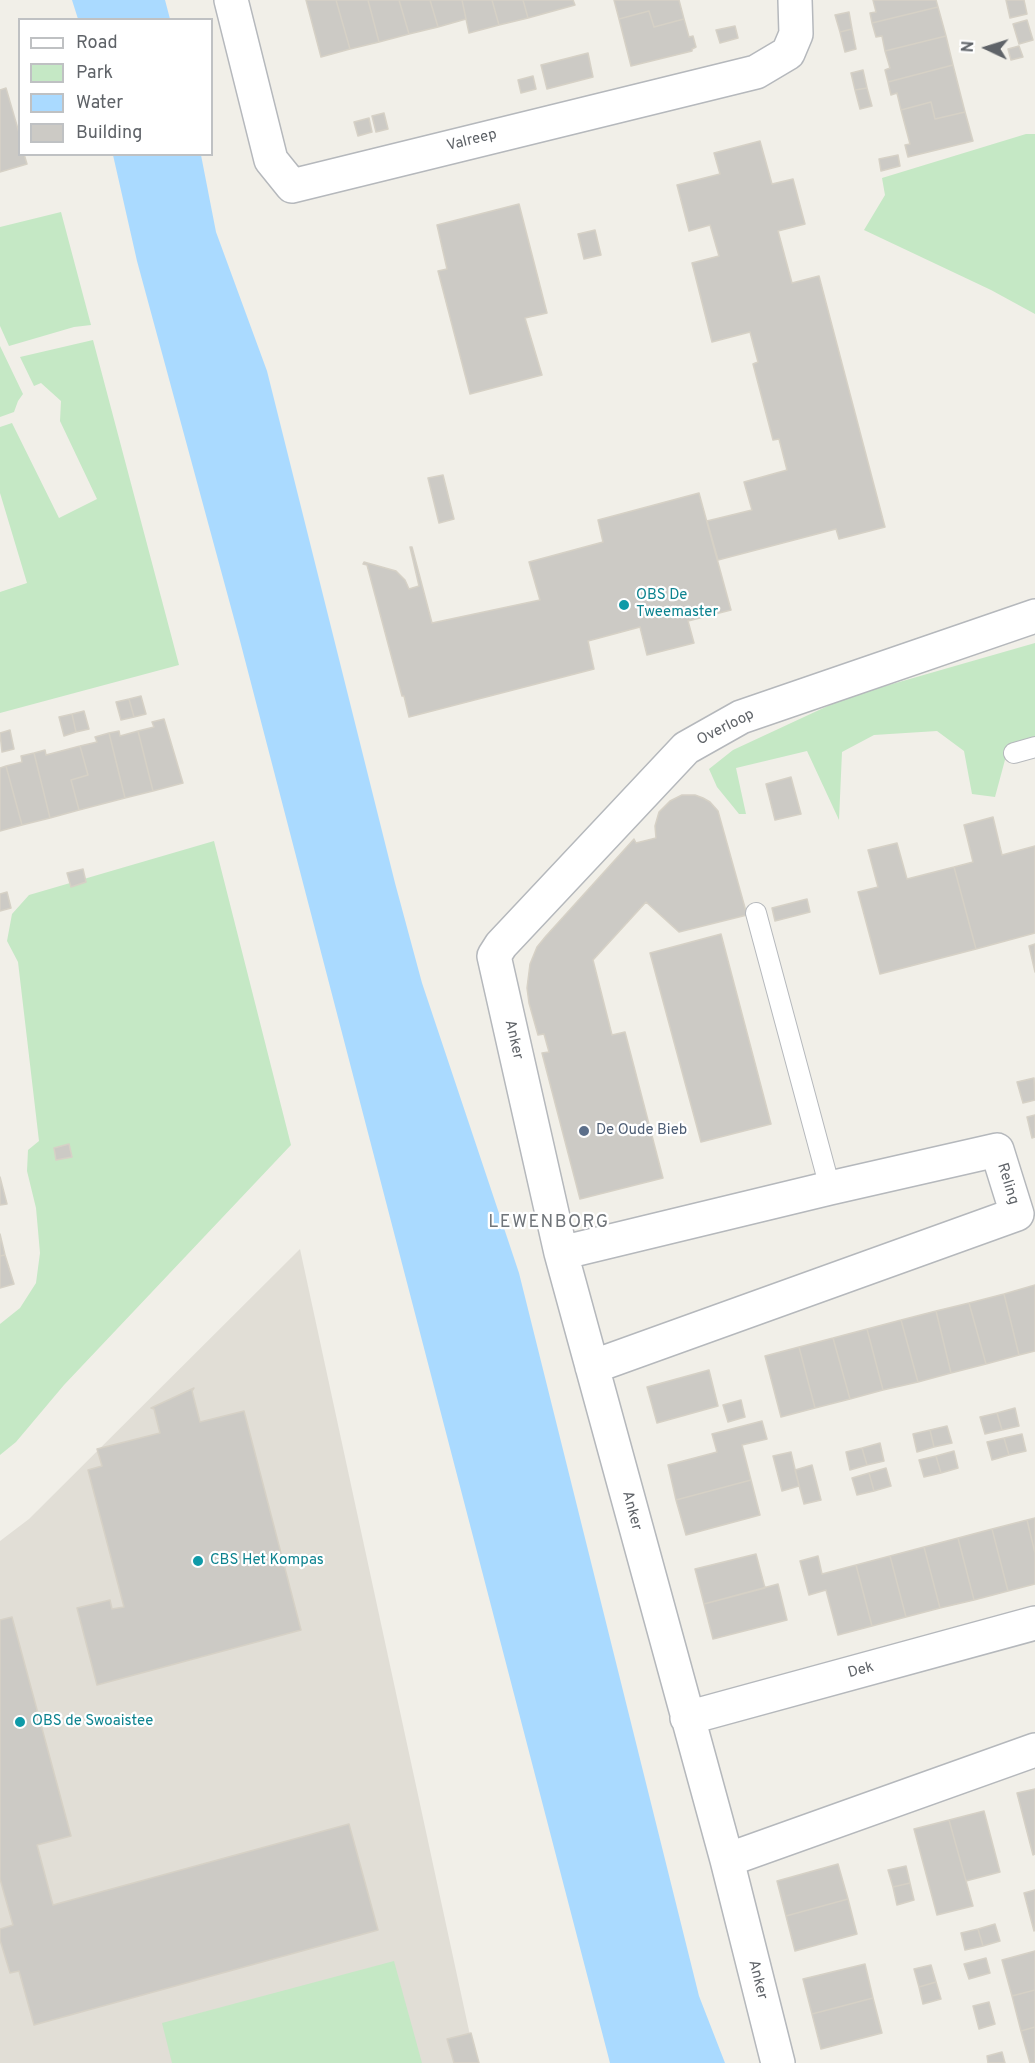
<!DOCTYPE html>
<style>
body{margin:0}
#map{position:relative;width:1035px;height:2063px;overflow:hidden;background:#f1efe8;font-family:Overpass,sans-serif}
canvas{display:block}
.legend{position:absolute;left:18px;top:18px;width:195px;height:138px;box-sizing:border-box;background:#fff;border:2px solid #bfc1c3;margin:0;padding:8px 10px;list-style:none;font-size:18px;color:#5f6368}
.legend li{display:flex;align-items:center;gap:12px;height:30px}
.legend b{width:30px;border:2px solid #bfc1c3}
.north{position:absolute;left:957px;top:18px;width:60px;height:60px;-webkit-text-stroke:4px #fff;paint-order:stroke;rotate:274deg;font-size:16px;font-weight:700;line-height:24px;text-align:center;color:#5f6368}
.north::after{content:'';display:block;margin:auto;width:21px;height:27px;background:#5f6368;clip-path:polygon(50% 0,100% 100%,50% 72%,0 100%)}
</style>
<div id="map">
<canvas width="1035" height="2063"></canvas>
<ul class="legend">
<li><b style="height:8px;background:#fff"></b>Road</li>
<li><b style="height:16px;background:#c5e8c5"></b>Park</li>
<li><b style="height:16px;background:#aadaff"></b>Water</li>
<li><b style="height:16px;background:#cccac5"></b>Building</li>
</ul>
<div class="north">N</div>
</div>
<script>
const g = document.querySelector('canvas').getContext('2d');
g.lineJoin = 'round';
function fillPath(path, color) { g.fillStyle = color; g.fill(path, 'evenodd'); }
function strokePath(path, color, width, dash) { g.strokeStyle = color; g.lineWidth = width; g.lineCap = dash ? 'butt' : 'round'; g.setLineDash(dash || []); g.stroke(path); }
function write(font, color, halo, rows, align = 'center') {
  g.font = font + ' Overpass,sans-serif'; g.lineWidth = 4.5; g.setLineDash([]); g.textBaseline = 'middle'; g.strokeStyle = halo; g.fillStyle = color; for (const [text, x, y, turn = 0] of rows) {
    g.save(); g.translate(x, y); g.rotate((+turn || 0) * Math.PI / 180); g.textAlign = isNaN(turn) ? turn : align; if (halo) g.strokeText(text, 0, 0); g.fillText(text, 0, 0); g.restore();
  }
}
fillPath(new Path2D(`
 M300,1249L476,2063H0V1541L29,1519Z`), '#e1ded6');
fillPath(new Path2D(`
 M1026,134H1035V314L991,290L864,230L885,195L882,178Z
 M61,212L91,325L74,327L9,346L0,326V227Z
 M93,340L179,665L0,713V592L27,583L0,493V427L12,423L59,518L97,499L60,421L61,401L41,383L34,386L20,357Z
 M0,346L23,394L18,401L14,412L0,417Z
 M1035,643V738L1009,745L995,797L972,794L964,751L937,731L874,735L842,752L839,820L807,751L736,768L746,814H739L717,787L709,769L733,750L847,697Z
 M214,841L291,1145L64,1385L16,1442L0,1455V1324L20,1308L36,1283L40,1253L36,1208L27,1171L28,1150L39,1141L18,962L7,941L12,914L29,895Z
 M394,1961L422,2063H172L162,2023Z`), '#c5e8c5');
fillPath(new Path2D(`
 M72,0H165L170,19H78Z
 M113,155H201L216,232L267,371L395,883L422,983L519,1273L699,1996L725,2063H610L239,637L137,261Z`), '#aadaff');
const building = new Path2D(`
 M306,0H336L350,49L321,57Z
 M336,0H368L379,42L350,49Z
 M368,0H399L409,34L379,42Z
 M399,0H430L438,27L409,34Z
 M430,0H462L466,19L438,27Z
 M462,0H492L499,25L469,33Z
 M492,0H523L528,18L499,25Z
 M523,0H573L575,5L528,18Z
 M614,0H679L684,19L654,27L649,11L619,19Z
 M873,0H936L938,7L872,23L870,13L876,12Z
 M1006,0H1024L1027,14L1010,18Z
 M938,7L946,36L885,51L882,36L876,37L872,23Z
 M649,11L654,27L684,19L689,37L693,36L696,47L692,49V51L631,66L619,19Z
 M849,12L852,29L840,32L835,15Z
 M1027,20L1033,40L1019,44L1013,24Z
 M735,26L738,38L720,43L716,30Z
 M852,29L856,49L845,52L840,32Z
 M946,36L953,65L888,82L885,70L890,68L885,51Z
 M1019,46L1023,57L1011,60L1008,49Z
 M588,53L593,77L547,89L541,65Z
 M953,65L965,112L935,119L931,102L901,110L897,93L891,95L888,82Z
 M863,70L867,88L855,90L851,73Z
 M533,76L536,89L521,93L518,80Z
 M6,88L20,136V154H24L27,164L0,172V90Z
 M867,88L872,106L860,109L855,90Z
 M931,102L935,119L965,112L973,141L908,157L905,145L910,144L901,110Z
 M384,113L388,129L376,132L372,116Z
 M369,118L372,132L358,136L354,122Z
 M760,141L772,184L793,179L805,224L778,231L792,283L819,276L885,527L839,539L836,529L718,560L707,521L752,510L744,482L787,470L779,439L773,440L753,364L758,362L750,332L712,342L692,263L719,256L710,225L689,231L677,185L720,174L714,153Z
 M898,155L900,166L881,171L879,159Z
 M519,204L547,313L525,318L542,375L470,394L438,271L447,269L437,225Z
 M595,230L601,255L584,259L578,234Z
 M443,475L454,519L439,523L428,478Z
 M699,493L731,610L688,621L694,643L647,655L640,627L588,641L594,669L409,717L404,696H402L367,565L363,564L364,562L396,571L405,580L409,589L419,586L410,547H412L432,623L540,600L529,562L603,542L598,520Z
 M141,696L146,714L134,717L129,699Z
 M129,699L134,717L121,720L116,702Z
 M84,711L89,729L76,732L72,714Z
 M72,714L76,732L64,736L59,717Z
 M164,719L183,783L153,791L138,731L154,727L152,722Z
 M10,730L14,749L2,752L0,733Z
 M119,731L120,736L138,731L153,791L125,798L109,733Z
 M109,733L125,798L79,810L71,780L88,775L80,746L97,742L95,737Z
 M80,746L88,775L71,780L79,810L50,818L34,753L45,750L46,755Z
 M34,753L50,818L22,825L6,766L22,762L21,756Z
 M6,766L22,825L0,831V768Z
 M791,777L801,814L775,820L766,784Z
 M682,795H695L703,798L710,802L718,811L747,915L679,932L646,902L593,960L612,1035L625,1032L663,1178L580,1199L542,1053L549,1052L544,1034L538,1035L529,1003L527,988L530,964L537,947L546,936L634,839L636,843L656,838L655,826L659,812L670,801Z
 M993,817L1002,855L1035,846V933L976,949L954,867L973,862L964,825Z
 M897,843L907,879L954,867L976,949L880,974L858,892L878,887L868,850Z
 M83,869L86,882L71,887L67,873Z
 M7,892L11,908L0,911V894Z
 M807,899L810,912L775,921L772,908Z
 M721,934L771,1124L701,1142L650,953Z
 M1035,944V972L1029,946Z
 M1034,1078L1035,1100L1023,1103L1017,1082Z
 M1035,1115V1137L1032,1138L1027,1117Z
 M69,1144L72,1157L56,1160L54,1148Z
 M0,1177L7,1204L0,1205Z
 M0,1234L5,1255L0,1256Z
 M5,1255L14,1284L0,1288V1256Z
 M1035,1285V1351L1019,1355L1004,1294Z
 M1004,1294L1019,1355L986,1364L969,1303Z
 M969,1303L986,1364L951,1373L936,1311Z
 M936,1311L951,1373L918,1382L901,1320Z
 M901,1320L918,1382L883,1390L867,1329Z
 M867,1329L883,1390L850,1399L833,1338Z
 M833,1338L850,1399L815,1408L799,1347Z
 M799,1347L815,1408L781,1417L765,1356Z
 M709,1370L718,1406L657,1423L647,1387Z
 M194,1388L192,1391L200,1422L244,1411L301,1630L97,1685L77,1608L110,1600L112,1609L124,1607L88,1470L102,1466L97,1449L160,1433L154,1409L151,1408Z
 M741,1400L745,1417L728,1422L723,1405Z
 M1015,1408L1019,1426L1002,1430L997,1413Z
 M997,1413L1002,1430L985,1434L980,1417Z
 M762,1421L767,1439L742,1445L751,1480L676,1500L668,1465L717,1452L712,1434Z
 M947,1426L952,1443L934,1447L930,1430Z
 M930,1430L934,1447L917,1452L913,1434Z
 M1022,1434L1026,1451L1009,1455L1004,1438Z
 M1004,1438L1009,1455L992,1460L987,1442Z
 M880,1443L884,1461L867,1465L862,1448Z
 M862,1448L867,1465L850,1470L846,1452Z
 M954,1451L958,1468L941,1473L936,1456Z
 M791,1452L799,1486L782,1491L773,1456Z
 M936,1456L941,1473L924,1477L919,1460Z
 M812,1465L821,1500L804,1504L795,1470Z
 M886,1468L891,1486L874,1491L869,1473Z
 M869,1473L874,1491L857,1495L852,1478Z
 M751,1480L760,1515L686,1535L676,1500Z
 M1035,1518V1553L1027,1520Z
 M1027,1520L1035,1553V1584L1008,1591L992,1529Z
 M992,1529L1008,1591L974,1600L958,1538Z
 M958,1538L974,1600L940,1608L924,1547Z
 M924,1547L940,1608L906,1617L890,1556Z
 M756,1554L765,1588L704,1604L695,1569Z
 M818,1556L822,1574L856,1565L872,1626L838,1635L826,1590L809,1595L800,1561Z
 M890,1556L906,1617L872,1626L856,1565Z
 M778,1584L787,1620L713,1639L704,1604Z
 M12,1617L71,1836L37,1845L53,1905L349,1824L378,1930L34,2025L19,1971L10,1973L0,1940V1929L13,1925L0,1879V1620Z
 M1035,1789V1854L1033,1855L1017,1793Z
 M984,1811L1000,1872L966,1881L949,1820Z
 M949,1820L973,1906L937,1915L914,1829Z
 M838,1864L848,1899L786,1916L777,1881Z
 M906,1866L910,1883L893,1887L888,1870Z
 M910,1883L914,1900L897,1905L893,1887Z
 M1035,1890V1930L1034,1931L1024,1893Z
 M848,1899L857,1934L795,1951L786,1916Z
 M995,1924L1000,1941L983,1946L978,1929Z
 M978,1929L983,1946L965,1950L961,1933Z
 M1035,1951V1990L1012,1996L1002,1960Z
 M986,1958L990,1973L969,1979L964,1964Z
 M865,1964L873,1998L812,2014L803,1979Z
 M931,1965L936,1982L919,1987L914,1969Z
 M936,1982L941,1999L923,2004L919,1987Z
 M1035,1990V2027L1021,2031L1012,1996Z
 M873,1998L882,2033L821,2049L812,2014Z
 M989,2002L995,2024L979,2029L973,2006Z
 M1035,2027V2063H1030L1021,2031Z
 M471,2033L479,2063H454L447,2039Z
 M1002,2052L1005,2063H988L987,2056Z`);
fillPath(building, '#cccac5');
strokePath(building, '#d6d1c6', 1.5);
const lane = new Path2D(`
 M1014,753L1035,747
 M756,913L830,1188`);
const street = new Path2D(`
 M231,0L271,160L292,186L756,72L788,53L796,34L795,0
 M561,1253L830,1188L997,1150L1017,1214L592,1367
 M687,1718L1035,1623
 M727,1860L1035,1750
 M778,2063L727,1860L561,1253L494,956L501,945L686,748L741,717L1035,616`);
strokePath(lane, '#b5b8bc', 22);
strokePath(street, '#b5b8bc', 36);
strokePath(lane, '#fff', 20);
strokePath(street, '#fff', 33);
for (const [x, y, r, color] of [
 [624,605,6,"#0f9aa8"],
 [584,1131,6,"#5c6f8a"],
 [198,1561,6,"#0f9aa8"],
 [20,1722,6,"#0f9aa8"]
]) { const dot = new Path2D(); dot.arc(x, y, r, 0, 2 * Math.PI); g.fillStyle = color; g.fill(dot); strokePath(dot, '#fff', 2); }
write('15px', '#5f6368', '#fff', [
 ["Valreep",472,141,-14],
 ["Overloop",726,728,-27],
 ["Anker",513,1040,77],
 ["Reling",1007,1184,73],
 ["Anker",631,1511,75],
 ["Dek",861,1671,-15],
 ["Anker",757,1980,76]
]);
write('15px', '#0d838f', '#fff', [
 ["OBS De",636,596],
 ["Tweemaster",636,613],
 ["CBS Het Kompas",210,1561],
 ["OBS de Swoaistee",32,1722]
], 'left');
write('15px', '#4e5e75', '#fff', [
 ["De Oude Bieb",596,1131]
], 'left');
g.letterSpacing = '1.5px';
write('18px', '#70757a', '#fff', [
 ["LEWENBORG",549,1223]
]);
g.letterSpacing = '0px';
</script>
